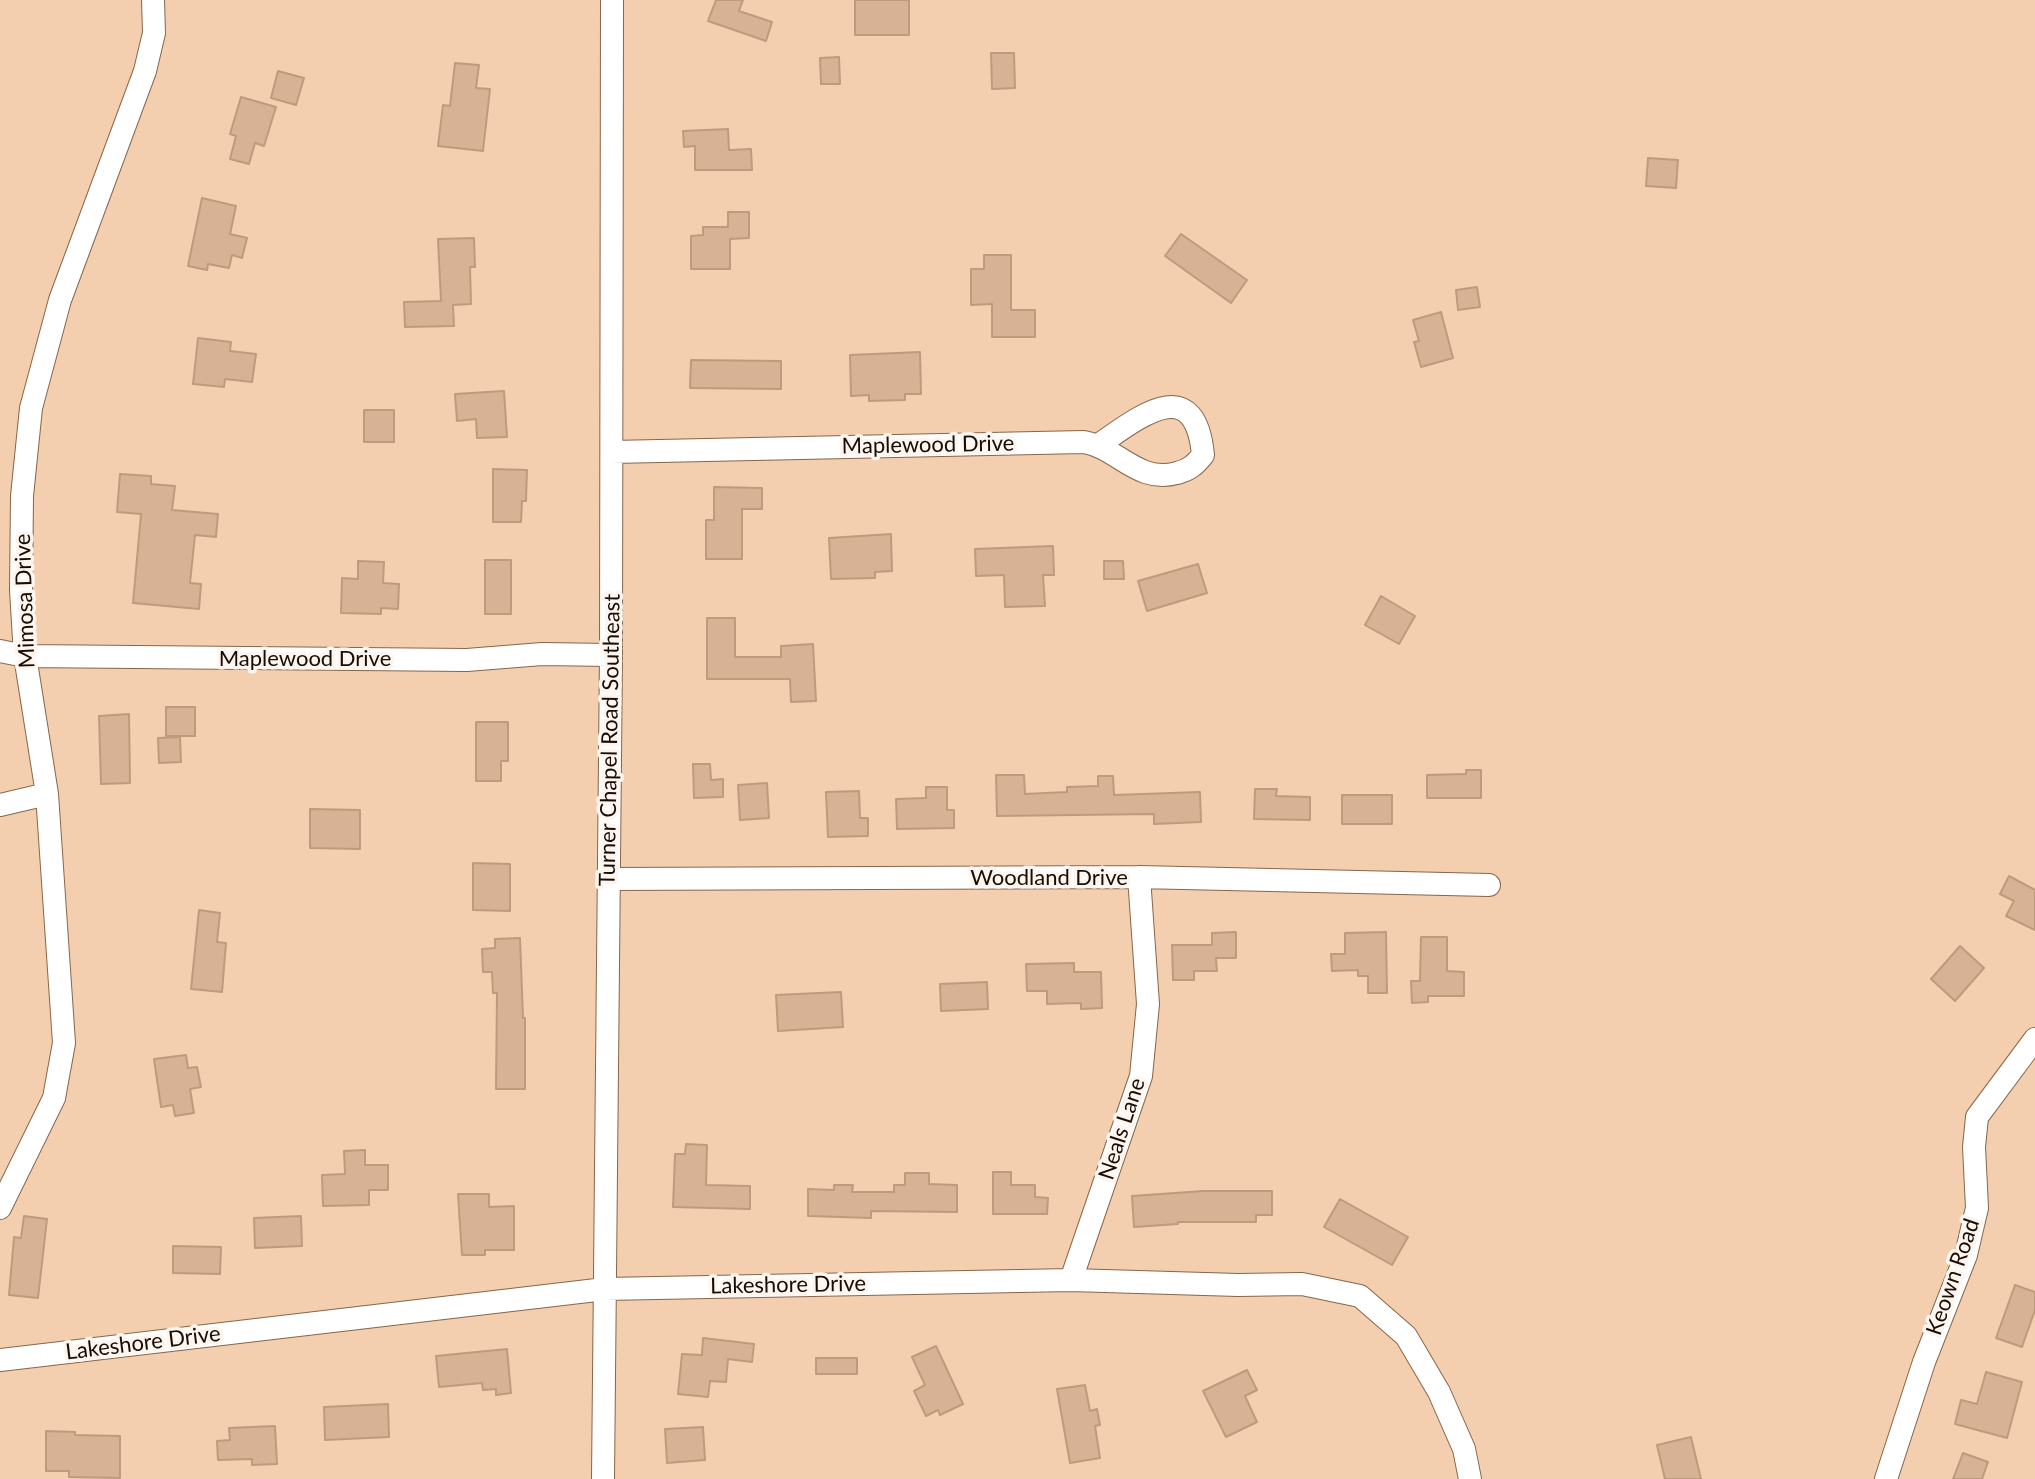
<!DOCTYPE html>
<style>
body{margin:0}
canvas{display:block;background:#f3ceaf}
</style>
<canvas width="2035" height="1479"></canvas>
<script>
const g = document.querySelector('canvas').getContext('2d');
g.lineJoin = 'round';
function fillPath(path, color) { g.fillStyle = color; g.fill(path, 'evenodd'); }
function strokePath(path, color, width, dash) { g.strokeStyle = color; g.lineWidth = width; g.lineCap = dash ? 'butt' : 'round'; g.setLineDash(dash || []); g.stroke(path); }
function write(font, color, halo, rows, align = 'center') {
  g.font = font + ' Lato,sans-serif'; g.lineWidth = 7; g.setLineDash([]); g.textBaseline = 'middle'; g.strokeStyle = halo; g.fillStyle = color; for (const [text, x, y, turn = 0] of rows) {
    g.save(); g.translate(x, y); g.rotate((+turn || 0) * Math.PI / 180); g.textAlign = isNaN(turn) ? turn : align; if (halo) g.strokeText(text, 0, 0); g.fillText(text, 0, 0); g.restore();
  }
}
const building = new Path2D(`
 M716,0H743L739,11L772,22L766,41L708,21Z
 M855,0H909V35H855Z
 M991,53H1014L1015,88L992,89Z
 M839,57L840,84H821L820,58Z
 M455,63L479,65L476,88L490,89L483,151L438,146L443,105L450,106Z
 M278,71L304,78L296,105L271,98Z
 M241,97L276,107L264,146L255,143L249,164L230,159L236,136L230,134Z
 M728,129L729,150L751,149L752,170H695V146L684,147L683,131Z
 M1648,158L1678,160L1676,188L1646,186Z
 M202,198L236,206L230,234L247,238L242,258L232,255L229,268L208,264L207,270L188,266Z
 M728,212H749V238L730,239V269H691V236L703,235V227H728Z
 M1181,234L1247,280L1231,303L1165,256Z
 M474,238L475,267H470L471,304L453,305L454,326L405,327L404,302L441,301L438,239Z
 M984,255H1011V310H1035V337H992V304L971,305V269H984Z
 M1477,287L1480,307L1458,310L1456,290Z
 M1441,312L1453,358L1421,367L1414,342L1419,341L1413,320Z
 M198,338L231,342L230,351L256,354L252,382L225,379L224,387L193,384Z
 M920,352L921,394H905V400L869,401V395L851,396L850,355Z
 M691,360L781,361V389L690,388Z
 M504,391L507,437L477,438L476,419L457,421L455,394Z
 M364,410H394V442H364Z
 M493,469L527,470L526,501H522L521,522H493Z
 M120,474L151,476V484L175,486L172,510L218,514L216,537L195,535L190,583L201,584L199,609L133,603L141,514L117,512Z
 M714,487L762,488V509H742V559H706V520H714Z
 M891,534L892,571L875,572V578L831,579L829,538Z
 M1053,546L1054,575H1043L1045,606L1005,607L1004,575L976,576L975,549Z
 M485,560H511V614H485Z
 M358,561L384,562L383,583L399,584L398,609L381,608V614L341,613L342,578L358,579Z
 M1104,561H1123L1124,579H1104Z
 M1198,564L1207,593L1147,611L1138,581Z
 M1381,596L1415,616L1399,644L1365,625Z
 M707,618H735V657H781V646L813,644L816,701L791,702L790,679H707Z
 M166,707H195V736H166Z
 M129,714L130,783L101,784L99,716Z
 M476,722H508V761H501V781H476Z
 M180,737L181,762L159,763L158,738Z
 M693,764H710L711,780L723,779V797L694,798Z
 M1466,770H1481V798H1427V775L1466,774Z
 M996,775H1024L1025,794L1067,792V787L1098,786V776H1113L1114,795L1200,792L1201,822L1154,824V814L997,816Z
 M767,783L769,818L740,820L738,785Z
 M926,787H947V810H954V828L897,829L896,799L926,798Z
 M1255,789H1277L1276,796L1310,797V820L1254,819Z
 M859,791L860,818H868V836L828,837L826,792Z
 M1342,795H1392V824H1342Z
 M310,809L360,810V849L310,848Z
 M473,863L510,864V911L473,910Z
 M2009,876L2035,890V930L2006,916L2014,901L2000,894Z
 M199,910L220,913L217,942L226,943L222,992L191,989Z
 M1236,932V958H1216L1217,971H1194V980H1173L1172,945H1212V933Z
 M1386,932L1387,993H1368V976H1358V970L1332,971L1331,954H1345V933Z
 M1421,937H1447V971L1464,972V996H1428V1002L1412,1003L1411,981H1420Z
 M520,938L523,1018H525V1089H496L497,993H493L492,972H483L482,949L495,948V939Z
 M1960,946L1984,968L1955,1001L1931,979Z
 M1074,963V972H1101L1102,1008L1081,1009V1003L1047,1004V991H1027L1026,964Z
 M987,982L988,1009L941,1011L940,984Z
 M841,992L843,1027L778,1031L776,995Z
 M186,1055L188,1068L197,1067L201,1087L190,1089L194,1113L175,1116L173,1105L161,1107L154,1059Z
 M686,1144L707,1145L706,1185L750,1186V1209L673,1207L675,1154H685Z
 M365,1150V1165H388V1190H369V1205L323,1206L322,1175L345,1174L344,1151Z
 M993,1172H1011V1185H1035V1197L1048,1198L1047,1214H993Z
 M905,1173H929V1184L957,1185V1212L871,1211V1218L808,1216V1189L834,1190V1185H853L852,1192H894V1185H905Z
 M1203,1191H1272V1215H1256V1222H1178V1224L1134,1227L1132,1196Z
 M458,1194H489V1207L514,1206V1250H485V1255H462Z
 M1340,1199L1408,1237L1392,1265L1324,1227Z
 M24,1216L47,1219L38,1298L9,1295L14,1237L21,1238Z
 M301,1216L302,1246L255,1248L254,1218Z
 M173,1246L221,1247L220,1274L173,1273Z
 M2015,1285L2035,1292V1310L2022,1347L1996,1338Z
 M703,1338L754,1344L752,1362L728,1359L726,1382L710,1381L708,1397L678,1394L682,1354L702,1355Z
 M936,1346L963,1404L940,1415L938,1410L926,1416L914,1391L925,1385L912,1357Z
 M507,1349L511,1393L496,1395V1389L483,1390L482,1383L439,1387L436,1356Z
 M816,1358H857V1374H816Z
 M1247,1370L1257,1390L1245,1396L1257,1422L1226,1437L1203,1391Z
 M1986,1372L2022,1382L2007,1438L1955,1424L1961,1400L1977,1404Z
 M1085,1385L1090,1411L1097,1409L1100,1425L1095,1426L1100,1458L1070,1463L1057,1389Z
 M388,1404L389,1437L325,1440L324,1407Z
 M275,1426L277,1464L252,1465V1459L218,1460L217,1441L230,1440L229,1428Z
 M703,1427L705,1460L667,1463L665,1429Z
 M46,1431L75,1432V1435L120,1436V1478L69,1477V1471H46Z
 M1691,1437L1701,1479H1665L1657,1445Z
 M1963,1453L1988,1462L1982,1479H1953Z`);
fillPath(building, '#d7b294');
strokePath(building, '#bf9b7e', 2);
const minor = new Path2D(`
 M612,452L1084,442C1118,448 1138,484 1177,473C1189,470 1195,465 1203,455C1195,372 1140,416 1100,444
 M0,651L25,656L467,660L542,654L611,655
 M0,805L47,794
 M608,879L1139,877L1489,885
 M0,1208L54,1098L64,1043L47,794L25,656L21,590L22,496L31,408L60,300L145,71L154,33L153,0
 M1071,1280L1141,1076L1148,1004L1139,877
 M0,1360L605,1289L1071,1280L1238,1285L1302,1284L1360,1296L1406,1336L1439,1392L1464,1449L1470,1479
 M603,1479L611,655L612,0
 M1886,1479L1924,1362L1966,1255L1972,1229L1977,1208L1974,1147L1977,1117L2035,1039`);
strokePath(minor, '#88664a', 24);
strokePath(minor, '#fff', 22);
write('22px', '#180c03', '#fdf5ef', [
 ["Maplewood Drive",928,445,-1],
 ["Mimosa Drive",25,601,-92],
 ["Maplewood Drive",305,659],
 ["Turner Chapel Road Southeast",610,740,-89],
 ["Woodland Drive",1049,878],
 ["Neals Lane",1122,1129,-72],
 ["Keown Road",1953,1277,-71],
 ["Lakeshore Drive",788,1285,-1],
 ["Lakeshore Drive",143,1343,-7]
]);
</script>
